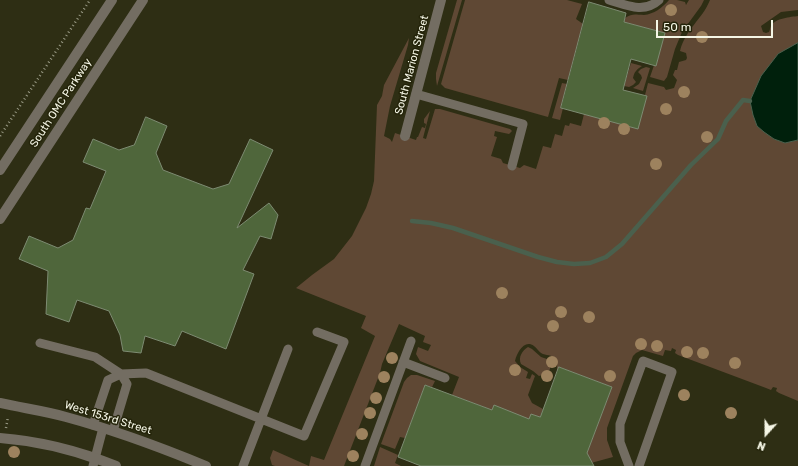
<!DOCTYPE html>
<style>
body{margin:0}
#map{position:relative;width:798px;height:466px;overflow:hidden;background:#2e2e14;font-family:Rubik,sans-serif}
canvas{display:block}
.north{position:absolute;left:746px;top:414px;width:40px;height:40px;-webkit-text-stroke:3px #24240a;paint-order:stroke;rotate:201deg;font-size:11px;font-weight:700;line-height:16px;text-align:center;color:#f5f6e6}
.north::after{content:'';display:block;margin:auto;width:14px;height:18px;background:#f5f6e6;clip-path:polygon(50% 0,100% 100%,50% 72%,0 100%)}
.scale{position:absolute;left:656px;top:20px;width:117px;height:18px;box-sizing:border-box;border:2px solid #f5f6e6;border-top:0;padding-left:5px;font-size:12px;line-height:14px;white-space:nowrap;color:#f5f6e6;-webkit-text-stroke:3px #24240a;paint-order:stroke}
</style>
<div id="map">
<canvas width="798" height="466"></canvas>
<div class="north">N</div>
<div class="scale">50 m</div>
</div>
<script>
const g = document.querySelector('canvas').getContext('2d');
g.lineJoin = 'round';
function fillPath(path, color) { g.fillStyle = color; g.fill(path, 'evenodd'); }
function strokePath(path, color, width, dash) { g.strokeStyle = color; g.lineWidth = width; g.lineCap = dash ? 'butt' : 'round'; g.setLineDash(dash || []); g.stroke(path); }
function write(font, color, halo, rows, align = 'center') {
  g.font = font + ' Rubik,sans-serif'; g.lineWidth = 3; g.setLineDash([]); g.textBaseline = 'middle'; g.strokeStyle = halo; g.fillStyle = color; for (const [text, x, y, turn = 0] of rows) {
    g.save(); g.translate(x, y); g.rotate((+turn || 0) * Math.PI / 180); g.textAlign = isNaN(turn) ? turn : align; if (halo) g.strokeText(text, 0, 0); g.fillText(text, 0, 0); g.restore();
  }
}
fillPath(new Path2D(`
 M457,0H462L437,86L436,79V73Z
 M465,0H567L582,4L576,19L583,24L568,80L559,78L548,117L445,88L441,84Z
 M669,0H677L685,2L686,5L689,0H704L701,6L682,32L675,49L667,77L664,81L650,77L665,33L624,22L625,18C633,13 635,15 644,15C654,14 662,8 669,0Z
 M710,0H798V10L781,12L761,26L763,32L766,33L769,32C770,30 770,28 771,26C775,18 791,17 798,16V43L778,54L757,126L774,139L796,141L798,140V401L779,393L776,391L777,388L773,387L771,390L766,388L678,355L675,353L676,350L672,348L671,351L665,350L663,356L642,350L636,353L633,356L607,428V440L613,457L591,463L587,453L612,387L559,367L558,371C556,367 558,363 555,359C552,354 546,356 541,353C538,351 537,348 534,346C524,339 517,353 515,361L520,367L528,372L526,378L530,379L532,374L535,376L528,395L532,403L543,409L538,423L495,406L492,410L452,395L459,377L420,361L416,354L418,347L428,351L431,345L423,342L425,336L399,324L382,364L380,373L344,466H275L272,465L270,458L273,450L309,466L311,456L324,460L375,336L361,328L366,316L296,288L312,275L334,259L352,236L366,208L371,194L374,181L377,105L382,96L384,85L409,38L408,45L390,106L384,136L390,139L392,142L395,133L416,140L417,137H418L422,127L425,128L426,124L424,123V119L430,111L423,138L426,139L435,109H440L510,129L512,131L509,134L495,131L494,136L497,137L491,156L501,159L503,163L520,168L524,165L536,169L543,146L551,148L555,134L562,136L565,125L569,126L570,123L581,126L584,114L647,96L645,95L648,83L664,87L666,90L674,88L677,80L673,75L675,70H677L679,62L686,60L687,58L686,53L680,51C686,28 702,20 710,0Z
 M631,63L642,66C637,69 634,72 633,78L636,82L633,85L629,87L624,86Z
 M646,67L650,68L643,91L633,88L639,84L642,78L641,75L638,72L641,69Z
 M562,83L567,84L561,107L563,108L560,120L552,118Z
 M528,347L532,349L541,357L550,360V369L547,374L539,376L533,371L521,364C518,357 522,351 528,347Z
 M411,375H417L435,381L432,387L425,385L405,438L400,437L395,449L381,444L404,382L407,378Z
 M380,447L398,455L395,463L401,466H374Z`), '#5f4834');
const water = new Path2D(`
 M798,43V140L785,143L774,139L764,132L757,126L753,115L750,101L761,76L778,54Z`);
fillPath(water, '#00200c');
strokePath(water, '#4a604d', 1);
strokePath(new Path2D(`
 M412,221L431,223L453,228L538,257L557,262L574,264L590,263L606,257L622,244L691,165L718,139L726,121L743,100L750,101`), '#4a604d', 4.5);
const building = new Path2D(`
 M589,2L626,13L624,22L665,33L656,66L631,59L623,90L647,96L638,129L561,108Z
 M146,117L167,126L156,153L163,170L213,189L229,184L250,139L273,150L237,228L269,203L278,215L271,239L260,236L243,270L254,274L226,349L182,331L175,346L145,336L141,353L123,351L120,335L109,311L77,300L69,322L46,314L48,271L19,259L29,236L58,248L73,240L86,208L90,209L106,171L83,162L93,139L119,150L134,145Z
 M559,367L612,387L587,453L594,466H421L398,457L425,385L492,410L494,405L529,419L531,414L540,417Z`);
fillPath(building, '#4f663b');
strokePath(building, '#7d8b72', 1);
strokePath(new Path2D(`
 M0,136L90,0
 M6,428L8,417`), '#9a9b86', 2.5, [1, 3]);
strokePath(new Path2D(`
 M609,0C626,5 644,14 659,0
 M416,94L523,124L512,166
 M40,343L95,357L121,374L127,384L113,431
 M403,362L445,378
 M93,425L108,380L121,374L146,373L304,436L344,342L317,332
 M93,466L103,428
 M243,466L288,349
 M365,466L411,341
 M629,466L620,442V424L643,361L672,372L639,466`), '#736d62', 9);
strokePath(new Path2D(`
 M405,136L441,0
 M0,170L112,0
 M0,219L143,0
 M0,403C22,408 45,411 66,417C114,430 160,447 206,466
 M0,438C39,441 79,451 116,466`), '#736d62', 10);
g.fillStyle = '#9d825e';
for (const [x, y] of [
 [671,10],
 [702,37],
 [684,92],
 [666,109],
 [604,123],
 [624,129],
 [707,137],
 [656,164],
 [502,293],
 [561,312],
 [589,317],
 [553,326],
 [641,344],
 [657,346],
 [687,352],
 [703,353],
 [392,358],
 [552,362],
 [735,363],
 [515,370],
 [547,376],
 [610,376],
 [384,377],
 [684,395],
 [376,398],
 [370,413],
 [731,413],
 [362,434],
 [14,452],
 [353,456]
]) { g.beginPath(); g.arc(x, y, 6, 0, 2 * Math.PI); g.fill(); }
write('11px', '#f5f6e6', '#24240a', [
 ["South Marion Street",412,65,-75],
 ["South OMC Parkway",61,103,-57],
 ["West 153rd Street",108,418,17]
]);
</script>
